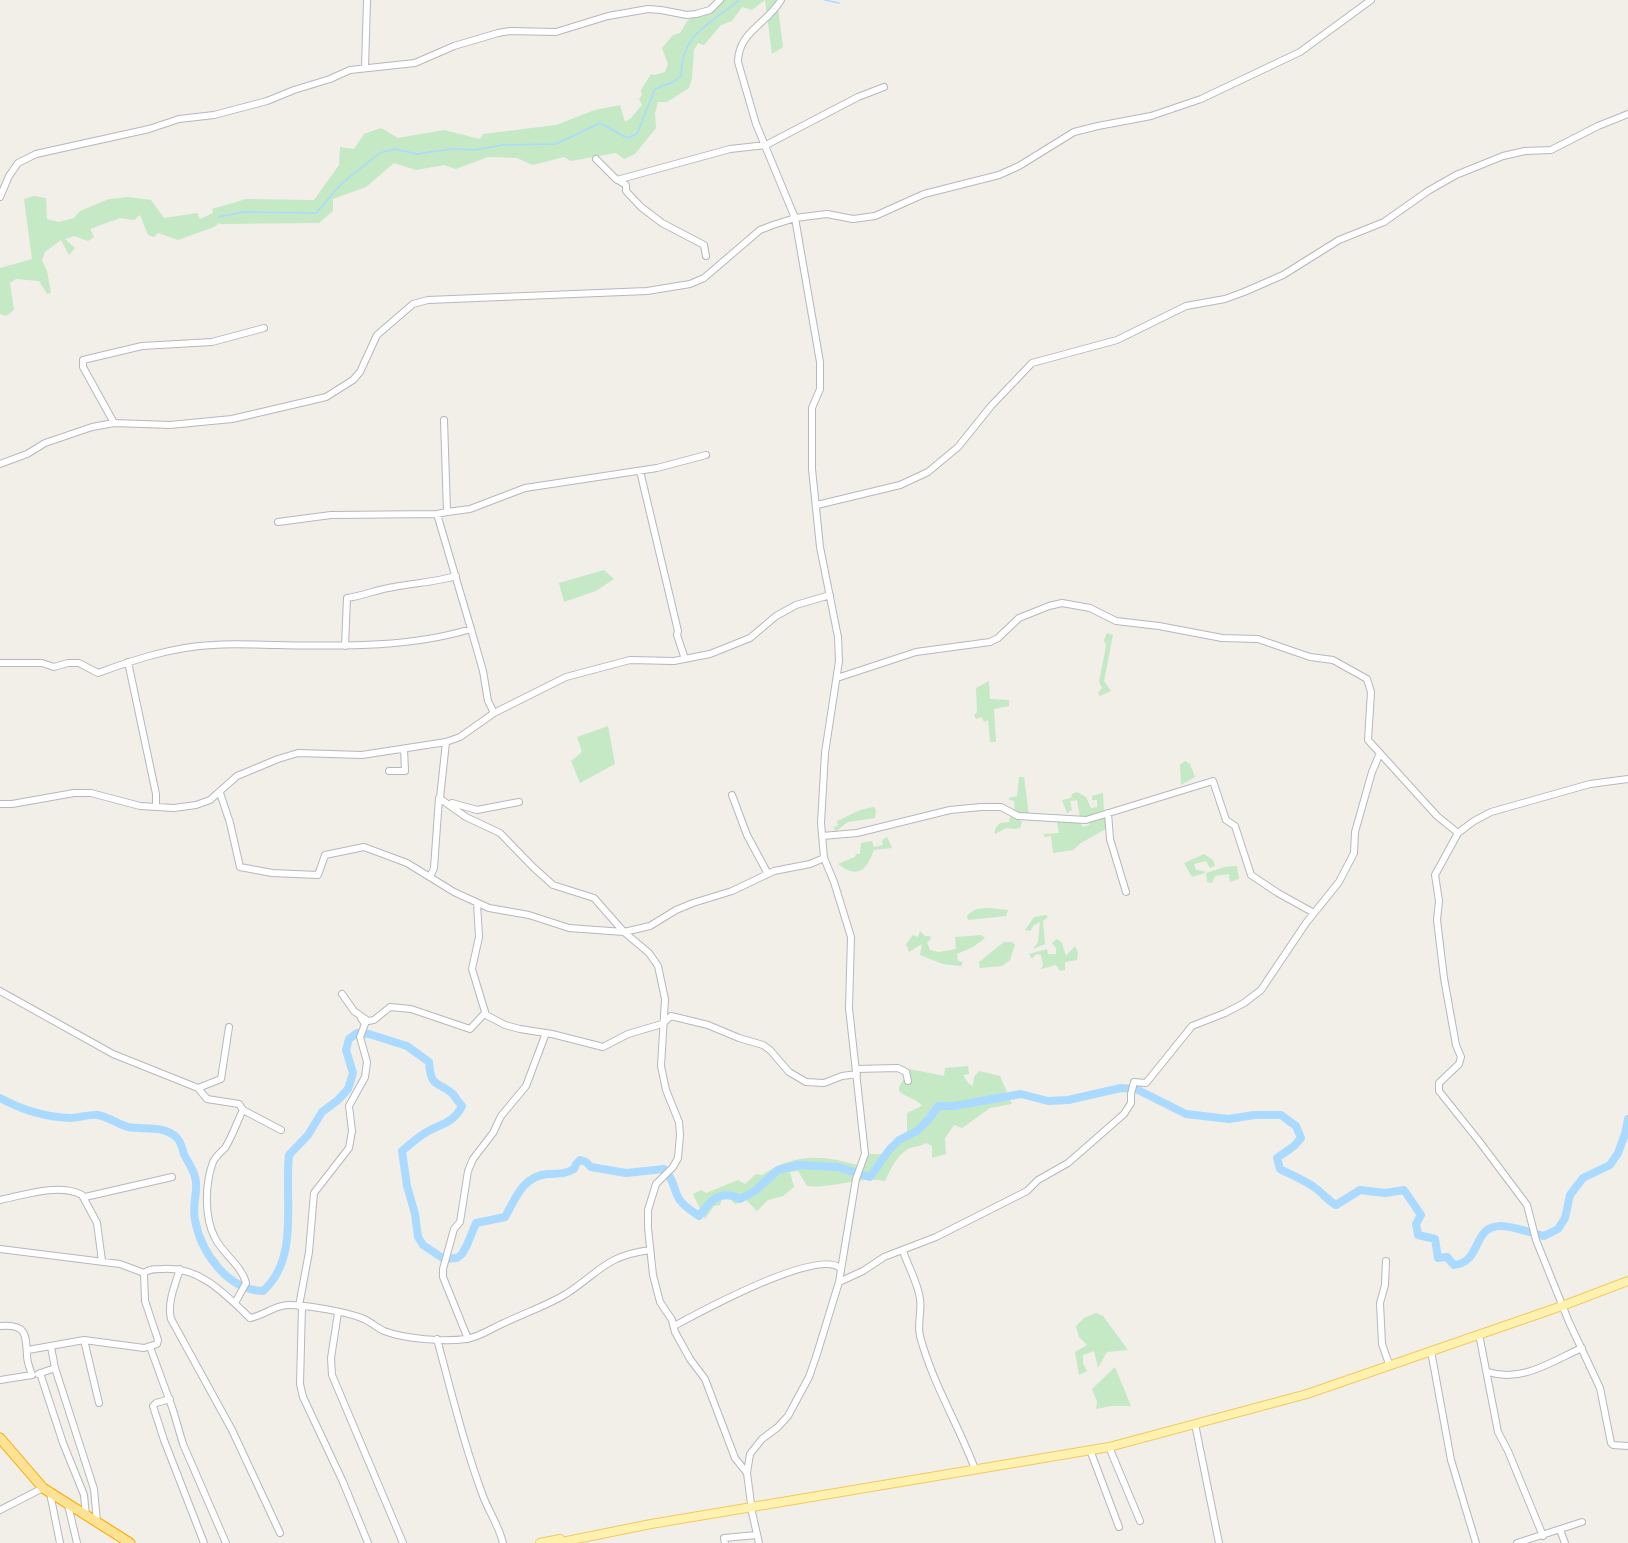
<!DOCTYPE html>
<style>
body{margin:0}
canvas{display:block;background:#f1efe8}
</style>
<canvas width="1628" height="1543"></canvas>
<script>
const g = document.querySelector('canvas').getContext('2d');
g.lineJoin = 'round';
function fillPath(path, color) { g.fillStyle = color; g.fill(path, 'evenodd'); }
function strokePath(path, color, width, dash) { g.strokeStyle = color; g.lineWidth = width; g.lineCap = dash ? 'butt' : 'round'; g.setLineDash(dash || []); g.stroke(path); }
fillPath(new Path2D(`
 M723,0H777L783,47L772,54L765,0L752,10L742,7L732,21L721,25L704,45L698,43L694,50L692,78L689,88L667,102H658L655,113L656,128L635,154L624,159L616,153L571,161L564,157L533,165L517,158L488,157L456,169L444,165L416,170L394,163L366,187L333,199V211L319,223L220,224L219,223L214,227L178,240L158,233L154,237L148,235L140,215L134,220L120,218L90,229L94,237L88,241L74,236L65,239L75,248L69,255L61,240L45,252L42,260L47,271L51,293L47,294L39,281L16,279L10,283L14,310L6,316L0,314V268L32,259L24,199L34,196L46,198L47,219L59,222L74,218L80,211L109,199L128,197L151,200L164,218L197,213L200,219L213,213L212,209L246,199L314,200L339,165L340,147L354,149L364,134L381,128L398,138L444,130L480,139L483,134L556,125L595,110L620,105L625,122L631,118L642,105L639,99L642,95L641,90L651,74L655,75L665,72L668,64L662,48L673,35L680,33L688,20L716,7Z
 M604,570L614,579L596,591L564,602L559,583Z
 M1107,633L1113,635L1104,681L1111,691L1100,696L1098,693L1102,688L1099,682L1106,646L1104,640Z
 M989,681L990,699L1009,700V706L994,709L996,742H990L988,720L984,722L982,717L976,719L974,715L977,712L976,688Z
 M608,726L615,764L580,783L571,761L582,752L577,737Z
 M1185,761L1190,764L1195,777L1181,785L1180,765Z
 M1019,777H1024L1029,815L1015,813L1014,801L1009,800V798L1017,796Z
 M1077,792L1086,797L1091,808L1097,807V800H1092V796L1103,793L1104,813L1085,818L1080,817L1077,800L1070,801L1072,810L1067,813L1062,800L1071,798L1072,794Z
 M874,807L876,810L875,818L848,822L836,831L833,827L838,826L837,821C852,815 857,809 874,807Z
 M1010,817L1017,818L1022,822L1020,828L1014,829L1006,828L995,834V829L1000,823L1009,822Z
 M1105,817L1106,829L1081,843L1073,850L1053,853L1051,836L1045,837L1043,834L1059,833L1057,822L1079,821L1083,827L1089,825L1090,820Z
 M887,837L892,848L874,850C866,871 858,879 838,864L855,857L856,854H860L861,843L872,841L874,847L883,845L882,840Z
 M1204,854L1213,860L1215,866L1210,868L1206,861L1194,864L1196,870L1204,871L1205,873L1192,877L1184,863Z
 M1237,866L1239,879L1230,882L1229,874L1215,876L1212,883L1207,882L1206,873L1225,867Z
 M990,908L1008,910L1006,916L968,920L967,916C974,908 980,908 990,908Z
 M1046,915L1048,917L1043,921L1045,944L1033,949L1038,942L1040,922L1034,925L1030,931L1025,930L1034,917Z
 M920,931L925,936H930L931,939L927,942L930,950L939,952L956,949L955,937L981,935L985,938L973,947L957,954L958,961L963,962L961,966L943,964L920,955L922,944L909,952L906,944L913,935L918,937Z
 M1057,939L1062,943L1066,956L1075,946L1078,952L1077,960L1065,962V970L1060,971L1056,965L1041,969L1043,965L1041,955L1036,954L1032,959L1029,954L1047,949L1048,954H1056V948L1052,943Z
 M1004,942H1012L1015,945L1010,960L1002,966L980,968L979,962Z
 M968,1066L969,1074L963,1075L968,1083L973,1086L974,1077L979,1071L1000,1076L1012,1104L990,1108L962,1128L954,1125L945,1138L946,1154L932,1158V1146L926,1143C920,1147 914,1146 908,1149C897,1155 890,1170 885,1181C860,1176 834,1189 807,1186L798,1171L790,1172L794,1187L783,1196L768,1200L757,1211L746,1200L735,1204L730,1199H722L720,1205L714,1206L705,1219L693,1194L701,1190L706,1193L738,1180L745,1184L756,1174L762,1175C796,1152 823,1155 861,1166L865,1154H883L907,1132V1113L922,1106C916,1098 906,1098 899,1091V1087L910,1069L944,1076L945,1068Z
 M1096,1313L1103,1316L1128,1350L1107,1352L1098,1368L1094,1351L1083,1355V1363L1087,1371L1079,1375L1075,1352L1087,1345L1079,1337L1076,1326L1084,1318Z
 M1115,1367L1131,1406H1111L1096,1409L1097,1401L1092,1389Z`), '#c5e8c5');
strokePath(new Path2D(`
 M825,0L839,3
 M218,217L244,212L316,213L342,183L380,153L395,149L417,154L451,149L475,150L502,145L556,144L600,123L627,138L637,134L655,89L673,82L681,76C681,33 710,25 739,0`), '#aadaff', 1.5);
strokePath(new Path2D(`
 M0,1098C22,1110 46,1117 70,1118C79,1118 89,1114 98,1115C108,1117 118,1124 128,1127C144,1130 163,1125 176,1137C181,1141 182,1148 184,1154C188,1163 196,1172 196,1183C197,1195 192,1207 195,1220C201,1252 227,1290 263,1291C300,1258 284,1199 289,1155L308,1135L322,1112L338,1100L348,1089L353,1073L346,1050L349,1039L357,1033L369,1034L407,1046L429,1062C431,1089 437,1080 453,1094C456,1098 459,1103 462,1106C454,1123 440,1124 425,1133C417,1138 409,1145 402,1151L407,1186L415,1214L418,1237L423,1245L444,1259L457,1258L462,1254L467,1245L476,1223L505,1217C516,1198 522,1177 547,1174C559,1173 563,1175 574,1169L576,1164L580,1160L586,1162L591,1167L626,1173L664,1169C672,1177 673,1185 677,1195C681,1205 691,1210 699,1216C711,1200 720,1189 740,1199L755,1191L778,1170L798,1165L838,1167L870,1177L889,1150L899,1140L917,1131L929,1119L938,1106H954L1021,1094L1048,1101L1068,1100L1121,1088L1136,1089L1186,1114L1229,1119L1254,1115H1281L1296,1126L1301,1138L1294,1146L1277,1158L1280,1169C1293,1176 1307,1181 1318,1190C1325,1196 1329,1201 1336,1205L1360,1190L1385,1193L1404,1190L1421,1215L1416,1224L1418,1235L1435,1239L1438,1258L1447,1257L1454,1265C1483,1262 1471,1225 1502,1226C1516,1227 1531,1233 1544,1236L1558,1229L1565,1218L1570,1195L1583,1178L1610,1165L1618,1153L1625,1134L1628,1119`), '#aadaff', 8);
const minor = new Path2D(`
 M365,68L367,0
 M596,159L617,180L730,149L766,145L858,97L884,87
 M618,180L626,185V191L641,207L662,223L704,245L706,256
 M0,197L9,176L18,163L36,154L149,129L179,119L214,115L267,101L294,90L330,79L350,70L415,63L454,46L498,33L510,31L556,32L608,16L648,9L661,10L687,15L696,14L710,10L720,0
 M114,423L83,367V360L142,346L212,342L264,328
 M0,464L27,454L45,443L92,427L114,423L170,425L232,419L326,397L353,380L360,372L377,335L413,304L428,300L647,291L690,284L704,278L760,230L773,225L795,218L827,214L853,219L875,216L924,194L999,175L1019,166L1074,132L1098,126L1151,116L1201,99L1300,52L1371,0
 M640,471L678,631L677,635L685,659
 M817,505L900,485L928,472L958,447L991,406L1032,363L1117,340L1186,306L1225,299L1244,292L1283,275L1339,240L1384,222L1428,191L1456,175L1503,156L1525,151L1551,150L1598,126L1628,114
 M447,512L470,509L525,488L657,468L706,455
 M437,514L471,629
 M278,522L331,515L437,514L447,512L444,420
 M345,646L347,598C363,596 378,589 394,587C415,583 435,582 456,576
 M128,662L156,794V807
 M0,663H42L54,667L68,663H79L98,673C136,659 173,647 213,645C234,643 256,645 277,645C342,646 408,648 471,629L483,671L488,701L494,713
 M837,678L916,652L990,642L998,638L1019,618L1049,606L1062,603L1090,608L1116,621L1159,626L1222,638L1258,639L1310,657L1333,660L1367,679L1371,692L1368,740L1437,816L1458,833
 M389,771H405L404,749
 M1628,779L1590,784L1491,812L1474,821L1458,833L1435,875L1439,901L1437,920L1444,978L1456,1045L1461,1057L1459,1064L1439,1083V1091L1479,1141L1527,1205L1536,1240L1569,1322L1600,1388L1611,1443L1613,1445L1628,1446
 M220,793L230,823L240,867L272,873L318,875L325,855L364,847L407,863L454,892L489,908L529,915L569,928L624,932L650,926L676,910L693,903L732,891L774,871L810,864L824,858
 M732,795L747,835L768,874
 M440,798L446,742
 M452,803L477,810L519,802
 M0,804H12L74,793H91L140,806L174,808L196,805L210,800L237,776L278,759L298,753L362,755L446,742L460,737L494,713L566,677L630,660L674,661L710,654L750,638L776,616L796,605L830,595
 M1108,813L1110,839L1126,892
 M822,836L857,833L950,810L981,807H1001L1018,816L1086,820L1213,781L1226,820L1235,826L1251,875L1278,893L1314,913
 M430,877L434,868L439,798L466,817L500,833L533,867L553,885L594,898L624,932L649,953L658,966L665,999L661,1066L666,1090L679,1122L680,1135L678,1158L673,1167L656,1184L648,1210V1228L653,1275L660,1302L672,1320L675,1332L690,1359L705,1379L735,1458L747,1473
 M477,903L479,937L472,969L486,1015L505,1025L520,1029L552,1034L603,1047L628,1034L662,1024L671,1016L708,1025L739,1038L763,1045L770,1050L789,1072L806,1082L824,1083L842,1076L857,1074
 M0,991L113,1054L198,1088L207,1099L239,1104L243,1110C237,1122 232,1137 225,1148C221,1152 216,1156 213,1162C205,1184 204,1217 215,1238C223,1254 242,1266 246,1283L235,1303
 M342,994L354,1011L368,1021L374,1020L390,1007L411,1009L470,1029L485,1013
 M856,1069L898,1068L906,1072L908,1081
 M198,1088L221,1079L229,1027
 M243,1110L281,1130
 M85,1197L172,1177
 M0,1200C24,1195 59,1183 82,1195L97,1223L102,1261
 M0,1249L120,1264L144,1273C149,1269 155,1269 162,1269C200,1266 225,1294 250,1318C263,1316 275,1305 288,1305C307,1305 348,1312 364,1319C371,1322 377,1328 384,1331C405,1339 444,1342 466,1339C480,1337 492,1328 504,1323C525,1313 546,1306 566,1294C600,1272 605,1256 650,1250
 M903,1251C908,1266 918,1283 920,1299C922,1311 917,1324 920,1336C932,1382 958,1424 975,1469
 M1386,1261L1385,1285L1380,1303L1382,1344L1389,1364
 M180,1269C175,1285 167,1303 171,1319L232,1430L280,1533
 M839,1282L863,1271L884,1257L936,1237L1027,1191L1038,1180L1068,1163L1124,1114L1131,1103V1094L1134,1082L1146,1083L1192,1026L1225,1013L1244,1003L1261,990L1306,923L1339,882L1354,853L1355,832L1372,772L1380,753
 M299,1306L309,1252L314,1193L349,1148L352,1131L349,1106L365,1077L367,1062L360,1037L365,1024L361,1018
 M302,1306L300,1384L303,1397L343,1482L368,1543
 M338,1313L331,1358L332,1375L403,1543
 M0,1326C26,1324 26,1333 27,1356C27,1362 30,1369 32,1375L0,1380
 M674,1326C700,1312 817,1248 840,1268
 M1479,1334L1498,1432L1508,1451L1543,1536
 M437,1339C451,1391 464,1445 483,1496C489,1512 499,1526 503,1543
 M468,1339L443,1277V1269L454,1229L460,1222L468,1171L473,1159L493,1133L501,1116L526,1086L546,1033
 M84,1340L99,1403
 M150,1347L173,1410L183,1444L226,1543
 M28,1350L84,1340L144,1348L157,1344L158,1340L145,1301L144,1273
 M1431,1351L1451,1460L1476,1543
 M55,1368L94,1489L97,1522
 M1488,1372C1522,1383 1552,1361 1582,1348
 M40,1373L63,1443L84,1495L86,1516
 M38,1374L55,1368L51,1347
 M170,1399L156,1403L153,1406L164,1440L204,1543
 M1195,1424L1219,1543
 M1109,1447L1140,1521
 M1090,1450L1119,1527
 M50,1493L60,1543
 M751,1504L747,1473L750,1454L762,1439L778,1427L788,1416L809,1377L816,1357L839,1282L856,1179L865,1154L849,1008L851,937L834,882L824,858L821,823L825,753L839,661L838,637L820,547L812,469V408L820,389V362L795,218L756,124L738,62C738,32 768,23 781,0
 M68,1505L77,1543
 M751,1508L759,1543
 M0,1510L43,1488
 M1560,1530L1565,1543
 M725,1543L724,1538L757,1535
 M1517,1543L1582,1522`);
const major = new Path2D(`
 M540,1543L560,1539
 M557,1543L651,1524L1109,1447L1307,1394L1562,1306L1628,1281`);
const highway = new Path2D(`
 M0,1438L43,1488L130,1543`);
strokePath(minor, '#b5b8bc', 8);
strokePath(major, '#f2c960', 10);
strokePath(highway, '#f9ab00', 11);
strokePath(minor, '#fff', 6);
strokePath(major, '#fff2af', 8);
strokePath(highway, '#fde293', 9);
</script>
